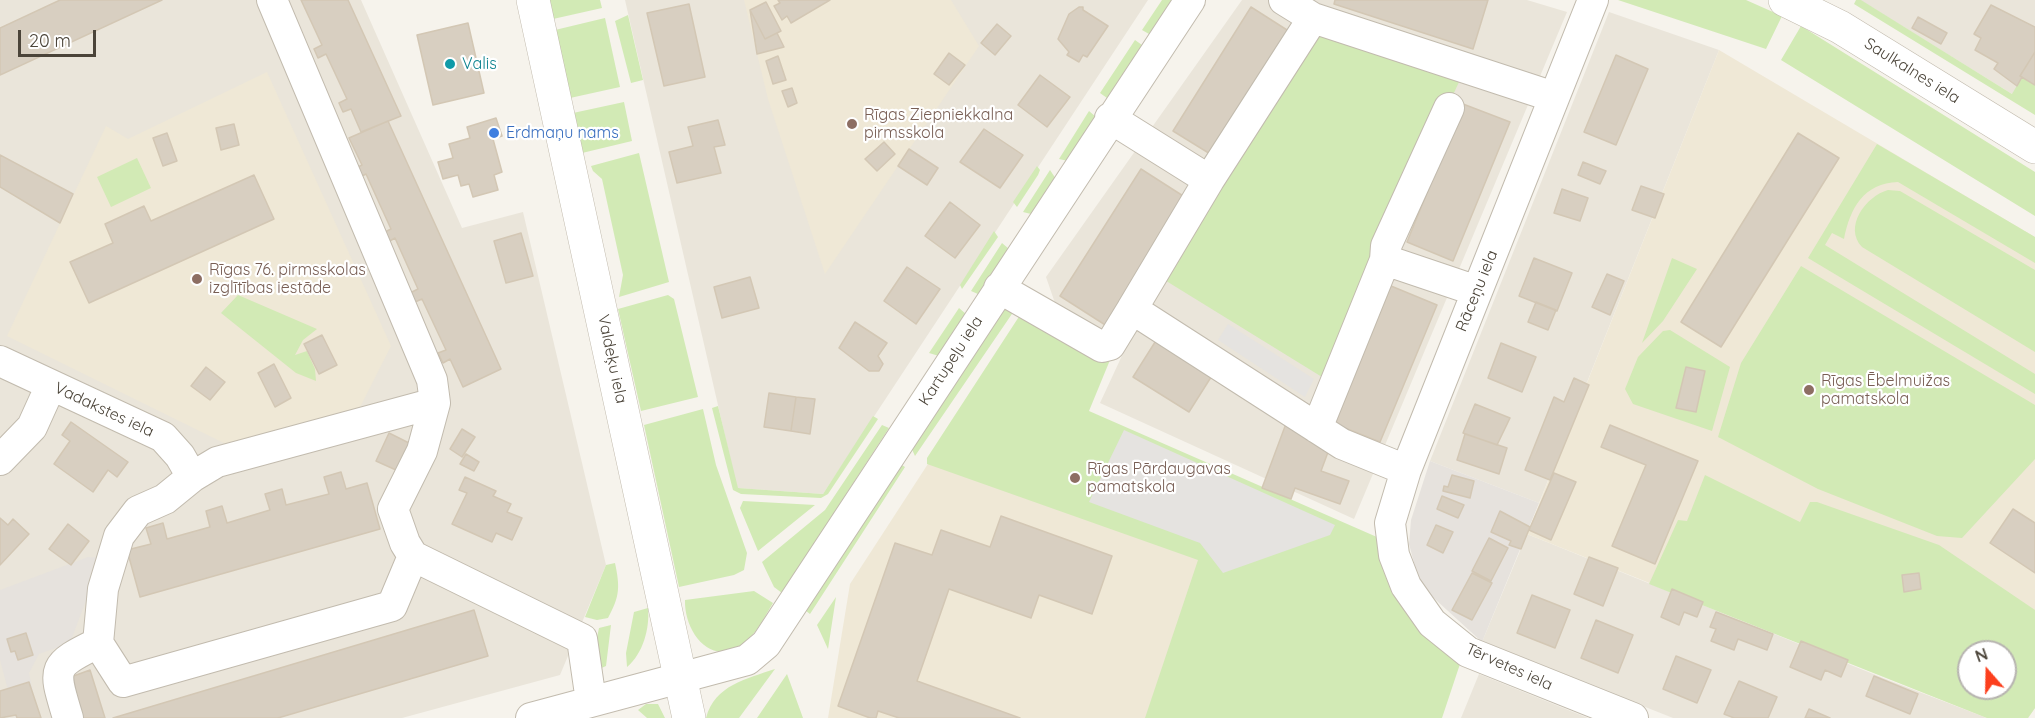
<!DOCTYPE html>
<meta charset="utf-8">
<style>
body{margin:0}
#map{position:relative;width:2035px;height:718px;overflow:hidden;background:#f6f3ec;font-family:Quicksand,sans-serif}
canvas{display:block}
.north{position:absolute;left:1957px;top:640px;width:60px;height:60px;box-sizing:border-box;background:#fff;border:2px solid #b7b4b0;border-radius:50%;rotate:340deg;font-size:16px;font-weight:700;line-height:24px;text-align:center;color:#4b4439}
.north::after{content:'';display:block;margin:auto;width:21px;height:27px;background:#fc3f1d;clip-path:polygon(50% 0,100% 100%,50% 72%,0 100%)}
.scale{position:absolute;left:18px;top:30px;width:78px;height:27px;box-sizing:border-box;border:3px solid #4b4439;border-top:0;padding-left:8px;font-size:18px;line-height:21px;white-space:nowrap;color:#4b4439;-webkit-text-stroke:4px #fff;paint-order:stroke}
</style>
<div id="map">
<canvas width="2035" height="718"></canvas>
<div class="north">N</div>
<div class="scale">20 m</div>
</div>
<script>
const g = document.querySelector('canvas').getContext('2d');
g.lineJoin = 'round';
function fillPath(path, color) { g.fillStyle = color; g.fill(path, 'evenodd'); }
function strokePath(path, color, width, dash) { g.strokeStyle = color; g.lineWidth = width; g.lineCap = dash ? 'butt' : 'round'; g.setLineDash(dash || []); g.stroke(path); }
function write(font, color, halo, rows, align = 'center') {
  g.font = font + ' Quicksand,sans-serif'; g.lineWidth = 4.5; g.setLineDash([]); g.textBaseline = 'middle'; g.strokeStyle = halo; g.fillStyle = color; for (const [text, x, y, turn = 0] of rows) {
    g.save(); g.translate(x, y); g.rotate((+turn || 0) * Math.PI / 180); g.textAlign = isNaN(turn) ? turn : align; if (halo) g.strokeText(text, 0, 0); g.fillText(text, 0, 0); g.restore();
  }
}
fillPath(new Path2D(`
 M0,0H361L462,228L523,212L606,565L560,675L402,718H0Z
 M625,0H1148L823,494L737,488Z
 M1242,0H1527L1567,12L1354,519L1100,403L1126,347L1055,303L1046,277Z
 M1860,0H2035V108L2012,94Z
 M1609,12L1719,50L1539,503L1430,461Z
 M1527,534L1888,680L1987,718H1673L1482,642Z
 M1479,674L1588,718H1461Z`), '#eae5da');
fillPath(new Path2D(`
 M1430,461L1539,503L1482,642L1425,590L1416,570L1409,544L1411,520Z
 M88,557L102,558L70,643L39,654L29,673L37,712L15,717L0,660V590Z`), '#e6e2dd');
fillPath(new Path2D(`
 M744,0H951L979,46L825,274L768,99Z
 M1719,50L2035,237V708L2028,718H1987L1527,534ZM1969,652H2005V688H1969Z
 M267,72L391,346L357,413L230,446L7,336L106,126L128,139Z
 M1022,319L1084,412L1434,718H828L850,584Z`), '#efe8d6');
fillPath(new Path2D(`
 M549,0H600L602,8L553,19Z
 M1162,0H1172L1149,34L1142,30Z
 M1618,0H1746L1782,16L1766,49Z
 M1856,0H1861L2012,94L2022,77L2035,85V115L1854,4Z
 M628,15L643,80L631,83L615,21Z
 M605,18L620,87L570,98L555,30Z
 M1801,26L2035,172V216L1781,60Z
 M1315,29L1459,82L1322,377L1163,279Z
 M1135,40L1142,45L1107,98L1100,93Z
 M624,102L632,141L582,153L573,113Z
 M1089,111L1096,117L1068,161L1059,159Z
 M1877,144L2035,237V263L1898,182C1864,183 1850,208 1844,239L1832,233L1825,245L2035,374V394L1808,258Z
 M639,153L669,282L619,297L623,275L602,179L593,171L591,166Z
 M137,158L151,188L111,207L97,177Z
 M1037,166L1040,170L1038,175L1017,207L1013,202Z
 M1050,170L1056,179L1031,214L1023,212Z
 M1888,190L1900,191L2035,270V352L1862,247C1843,227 1866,196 1888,190Z
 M994,231L998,237L962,289L960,285Z
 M1002,243L1009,249L978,294L971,291Z
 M1672,258L1697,269L1663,321L1642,343Z
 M1801,266L2035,405V459L1962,538L1937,536L1818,489L1718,437L1741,363Z
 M238,295L317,329L303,340L295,355L307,351L315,369L316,381L296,373L221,313Z
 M668,295L674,299L698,397L641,411L618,309Z
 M1008,305L1016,308L915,456L910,445L999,310Z
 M959,308L966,314L939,356L929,353Z
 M1022,312L1110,360L1089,411L1386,541L1463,655L1442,718H1145L1198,560L927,464V458Z
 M1670,330L1730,367L1712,431L1633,404L1625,389L1638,357L1663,331Z
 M718,406L738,488L823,494L873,416L878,419L828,494L821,498L741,494L733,490L712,408Z
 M703,409L716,465L747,553L744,570L734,575L679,587L644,425Z
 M882,425L889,428L782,593L774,587L762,562L825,510Z
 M897,462L905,467L810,614L802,608Z
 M1705,475L1800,522L1810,502H1817L1939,545L2035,610V708L2028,718H1987L1649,584L1678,520L1687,521ZM1969,652H2005V688H1969Z
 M743,501L815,505L758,551L740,508Z
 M615,563C620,587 620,596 608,618L597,620L585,617L606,565Z
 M754,591L773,603C765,616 757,633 745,642C712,670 684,632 685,600Z
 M836,597L828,649L817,625Z
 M648,608C650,628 643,654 627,667L626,653L634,612Z
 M611,625L606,666L597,670L595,647L599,628Z
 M775,669L739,718H706C715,685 746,679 775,669Z
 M787,674L803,718H757Z
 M646,704H658L665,718H647L638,710Z`), '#d2eab5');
fillPath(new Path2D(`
 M1228,324L1314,379L1305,397L1218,340Z
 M1124,430L1335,525L1330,535L1223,573L1200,543L1089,502Z`), '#e5e3e0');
const building = new Path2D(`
 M60,0H162L0,75V28Z
 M301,0H348L401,116L361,132L351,109L343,112L339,103L347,99L326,54L318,58L314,49L322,45Z
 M778,0H830L791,23L787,16L782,20L774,6L780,3Z
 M1335,0H1488L1473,49L1334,4Z
 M766,2L781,31L765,39L750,10Z
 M689,4L705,77L664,86L647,13Z
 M1991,5L2035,27V52L2020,76L2022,77L2017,86L1994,69L1998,63L1975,50L1981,38L1974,34Z
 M1079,7H1083V10L1108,26L1087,57L1083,55L1079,62L1067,55L1069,52L1058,39L1069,14Z
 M1251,7L1298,37L1220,160L1173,131Z
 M750,10L765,39L777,33L784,47L757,54Z
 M1918,17L1947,33L1941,44L1912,28Z
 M468,23L484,93L433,105L417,35Z
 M997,24L1011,36L995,55L981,43Z
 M2035,52V85L2020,76Z
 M949,53L965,65L949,85L934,74Z
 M1616,55L1648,69L1616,145L1584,132Z
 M778,56L786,80L773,84L766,61Z
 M1040,75L1070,97L1047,127L1018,105Z
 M792,88L797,103L788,107L782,91Z
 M1463,104L1510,122L1453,261L1407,242Z
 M496,118L502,136L493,139L502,172L494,175L498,190L473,197L469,184L461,186L458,175L443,179L438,162L453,158L449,144L470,138L467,127Z
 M718,120L725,145L714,147L721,173L677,183L669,152L693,146L688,127Z
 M388,121L501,369L463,387L450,359L443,363L438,353L446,350L422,299L415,302L410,293L418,289L395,238L388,242L383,233L391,229L366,174L358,178L354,169L362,165L349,138Z
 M234,124L239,145L221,150L216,128Z
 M984,129L1023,155L1000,188L960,162Z
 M167,133L177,161L163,166L153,138Z
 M1798,133L1839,158L1721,347L1681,322Z
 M884,142L895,154L877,171L865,159Z
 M909,149L938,168L927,185L898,166Z
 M0,155L73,194L60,223L0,187Z
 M1583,162L1606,171L1600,184L1578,175Z
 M1141,169L1191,201L1110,328L1060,296Z
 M254,175L274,219L89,303L70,262L113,243L105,224L144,206L151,221Z
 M1641,186L1664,194L1655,218L1632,210Z
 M1562,189L1588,198L1580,221L1554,213Z
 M950,202L980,225L955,258L925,236Z
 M521,233L533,276L506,283L494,241Z
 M1534,258L1572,273L1557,311L1519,296Z
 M907,267L940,289L916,324L884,301Z
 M1607,274L1624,281L1610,315L1592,307Z
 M750,277L759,308L722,318L714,287Z
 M1391,286L1437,305L1380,442L1335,424Z
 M1536,302L1556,310L1548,330L1528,322Z
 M855,322L887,343L878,356L883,364L879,371H869L839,348Z
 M322,335L337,365L319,374L304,344Z
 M1157,339L1213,374L1189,412L1133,377Z
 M1501,343L1536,357L1522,392L1488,378Z
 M274,364L291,398L275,407L258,373Z
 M206,367L225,382L210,400L191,386Z
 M1686,367L1705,371L1696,412L1676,408Z
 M1574,378L1589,385L1550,480L1525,470L1554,397L1564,402Z
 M769,393L796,397L791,431L764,427Z
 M796,397L815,399L810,434L791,431Z
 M1475,404L1510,418L1497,445L1463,433Z
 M1287,421L1310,429L1306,439L1317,443L1331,444L1321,471L1349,481L1340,504L1295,488L1291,499L1262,488Z
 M71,422L128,462L117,477L108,470L93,492L54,464L70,441L62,435Z
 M1610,425L1698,461L1655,564L1612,546L1646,465L1601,447Z
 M462,429L475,437L462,457L450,449Z
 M389,433L409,443L396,470L376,461Z
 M1465,434L1507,448L1499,474L1457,460Z
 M466,454L479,462L474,471L460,464Z
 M341,472L346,489L367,483L380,529L140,597L127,550L151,544L146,528L163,523L167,539L210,527L206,511L222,506L227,523L270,510L265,494L282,489L286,505L329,494L324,477Z
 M1554,473L1576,482L1551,540L1529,530Z
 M1452,475L1474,481L1470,498L1443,491L1444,486L1448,487Z
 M465,477L496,491L493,496L511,504L507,512L522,518L512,540L496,533L492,542L452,524L467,493L459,490Z
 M1442,496L1464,505L1458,518L1437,509Z
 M2013,509L2035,523V573L1990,543Z
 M1500,511L1530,527L1521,549L1509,545L1511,541L1491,532Z
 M1001,516L1112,556L1092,614L1039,595L1031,618L949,589L917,681L1020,718H899L878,711L876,718H870L838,706L895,543L932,555L941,530L990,547Z
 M0,518L8,525L13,519L29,534L0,565Z
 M68,524L89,541L71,565L49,549Z
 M1436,525L1453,532L1443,553L1427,545Z
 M1489,538L1508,548L1491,581L1472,571Z
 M1589,557L1618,568L1603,606L1574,594Z
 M1472,573L1492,583L1472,620L1452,610Z
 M1919,573L1921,589L1904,592L1902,575Z
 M1672,589L1703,602L1697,617L1684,612L1679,625L1661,617Z
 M1532,595L1570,610L1555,648L1517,633Z
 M474,610L488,656L278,718H113Z
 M1716,612L1773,634L1767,650L1738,639L1734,650L1711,641L1716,629L1710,627Z
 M1596,620L1633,635L1618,673L1581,658Z
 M26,633L33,655L18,660L15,651L11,652L7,639Z
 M1801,641L1848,660L1841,677L1825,670L1821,680L1790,667Z
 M1676,656L1711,670L1697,703L1663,689Z
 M90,670L105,718H81L68,678Z
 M1874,676L1918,694L1910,714L1866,696Z
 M1739,681L1777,697L1768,718H1734L1724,714Z
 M29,682L41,718H17L16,715L0,718V691Z
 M1809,709L1830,718H1805Z`);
fillPath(building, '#d8cfc1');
strokePath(building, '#d3c7b4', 1.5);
const minor = new Path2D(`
 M1284,0L1313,18
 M1593,0L1406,470L1390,523L1394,555L1406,586L1432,623L1468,652L1633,718
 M1449,108L1386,246L1385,260L1477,291
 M1110,118L1209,180
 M999,288L1102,347L1110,345L1132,309
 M0,361L163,437L180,456L192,477
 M435,403L422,451L393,509L405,543L413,556L582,639L591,701
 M1317,428L1385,260
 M0,460L32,427L51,385
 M1406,470L1342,444L1132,309L1209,180L1313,18L1554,97
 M98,643L123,682L392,606L413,556
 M68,718C53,668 50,666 98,643L103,589L119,536L138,511L165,499L192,477L217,462L435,403L432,380L272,0
 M531,718L747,660L766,644L1190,0`);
const tertiary = new Path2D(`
 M533,0L689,718
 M1785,0L1840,27L2035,147`);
strokePath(minor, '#c2bbae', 32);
strokePath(tertiary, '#c2bbae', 34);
strokePath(minor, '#fff', 30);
strokePath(tertiary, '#fff', 33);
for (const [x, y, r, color] of [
 [450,64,6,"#0f9aa8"],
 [852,124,6,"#8d6e63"],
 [494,133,6,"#3f7fe0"],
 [197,279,6,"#8d6e63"],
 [1809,390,6,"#8d6e63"],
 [1075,478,6,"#8d6e63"]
]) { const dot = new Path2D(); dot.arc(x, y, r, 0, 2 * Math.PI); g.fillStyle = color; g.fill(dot); strokePath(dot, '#fff', 2); }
write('16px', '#0d838f', '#fff', [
 ["Valis",462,64]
], 'left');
write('16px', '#4b4439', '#fff', [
 ["Saulkalnes iela",1912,71,32],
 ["Rāceņu iela",1477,291,-68],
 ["Valdeķu iela",612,359,78],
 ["Kartupeļu iela",951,361,-57],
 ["Vadakstes iela",104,410,25],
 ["Tērvetes iela",1509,667,24]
]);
write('16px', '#785e54', '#fff', [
 ["Rīgas Ziepniekkalna",864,115],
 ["pirmsskola",864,133],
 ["Rīgas 76. pirmsskolas",209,270],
 ["izglītības iestāde",209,288],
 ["Rīgas Ēbelmuižas",1821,381],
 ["pamatskola",1821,399],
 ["Rīgas Pārdaugavas",1087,469],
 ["pamatskola",1087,487]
], 'left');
write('16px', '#366cbe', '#fff', [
 ["Erdmaņu nams",506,133]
], 'left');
</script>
